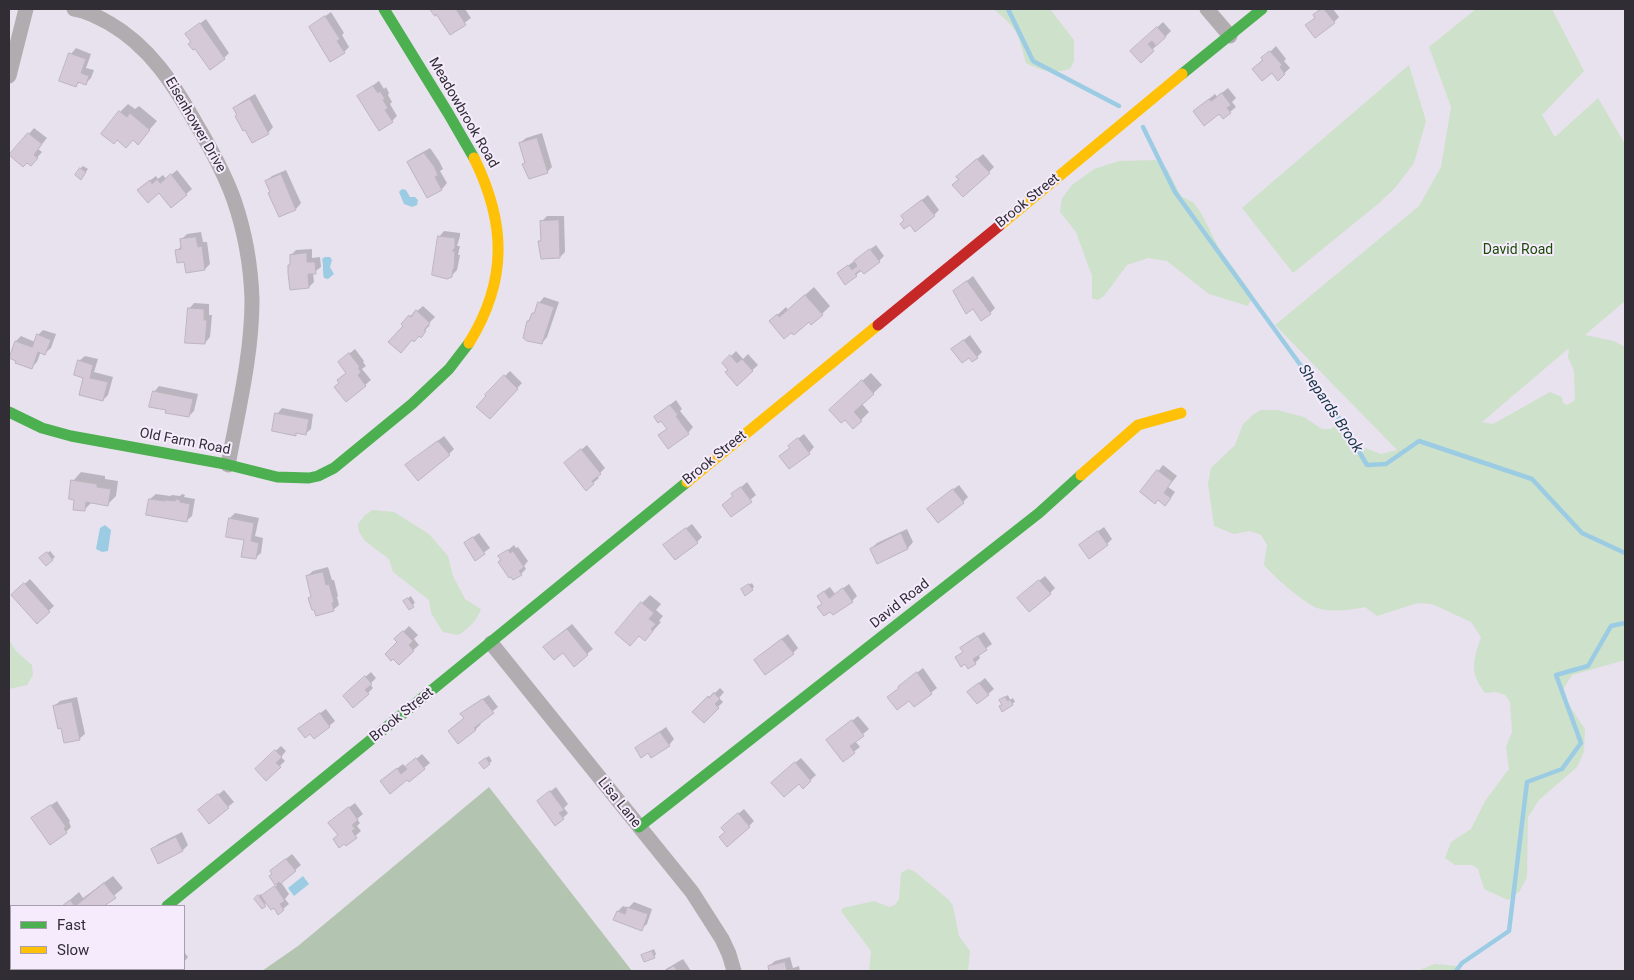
<!DOCTYPE html>
<style>
body{margin:0}
#map{position:relative;width:1634px;height:980px;overflow:hidden;background:#e8e2ee;font-family:Roboto,sans-serif}
canvas{display:block}
.frame{position:absolute;inset:0;border:10px solid #312d35;pointer-events:none}
.legend{position:absolute;left:10px;top:905px;width:175px;height:65px;box-sizing:border-box;background:#f5ebfd;border:1px solid #a79fad;margin:0;padding:6px 9px;list-style:none;font-size:15px;color:#312d35}
.legend li{display:flex;align-items:center;gap:10px;height:25px}
.legend b{width:25px;border:1px solid #a79fad}
</style>
<div id="map">
<canvas width="1634" height="980"></canvas>
<div class="frame"></div>
<ul class="legend">
<li><b style="height:6px;background:#4caf50"></b>Fast</li>
<li><b style="height:6px;background:#ffc107"></b>Slow</li>
</ul>
</div>
<script>
const g = document.querySelector('canvas').getContext('2d');
g.lineJoin = 'round';
function fillPath(path, color) { g.fillStyle = color; g.fill(path, 'evenodd'); }
function strokePath(path, color, width, dash) { g.strokeStyle = color; g.lineWidth = width; g.lineCap = dash ? 'butt' : 'round'; g.setLineDash(dash || []); g.stroke(path); }
function write(font, color, halo, rows, align = 'center') {
  g.font = font + ' Roboto,sans-serif'; g.lineWidth = 4; g.setLineDash([]); g.textBaseline = 'middle'; g.strokeStyle = halo; g.fillStyle = color; for (const [text, x, y, turn = 0] of rows) {
    g.save(); g.translate(x, y); g.rotate((+turn || 0) * Math.PI / 180); g.textAlign = isNaN(turn) ? turn : align; if (halo) g.strokeText(text, 0, 0); g.fillText(text, 0, 0); g.restore();
  }
}
fillPath(new Path2D(`
 M993,9H1050L1074,40V61L1070,69C1053,74 1041,71 1026,63C1018,33 1018,29 993,9Z
 M1476,9H1552L1584,71L1542,115L1555,137L1598,98L1625,144V301L1585,335L1614,341L1625,347V660L1572,675L1564,688L1565,699L1585,729L1584,752L1577,767L1539,800L1528,817L1527,878L1519,892L1508,900L1484,889L1478,869L1472,865H1455L1445,858L1451,842L1471,829L1485,801L1509,769L1506,747L1512,732L1510,702L1505,695L1496,692L1485,693C1469,672 1473,661 1481,637L1471,622L1432,604L1418,603L1377,616L1365,607C1352,610 1327,613 1315,607C1303,602 1272,575 1264,565L1267,545L1261,535L1250,531L1234,534L1214,526L1208,484L1211,468L1235,445L1243,424L1254,414L1261,410H1277L1304,417L1322,429H1331L1343,420L1362,447L1381,454L1397,450L1275,325L1419,206L1441,167L1451,107L1429,47ZM1569,348L1568,357L1574,371L1575,400L1567,405L1563,403L1562,397L1550,392L1493,424L1482,422Z
 M1409,65L1426,121L1414,163L1395,188L1378,204L1293,273L1242,208Z
 M1156,160L1167,169L1181,196L1194,203L1201,213L1219,248L1253,295L1248,306L1209,294L1167,261L1148,258L1127,265L1104,296L1098,300L1092,298V276L1076,232L1060,212L1062,198L1072,185L1094,169L1119,161Z
 M373,510L394,512L429,534L448,556L453,576L465,599L481,609C477,621 468,629 458,635L443,632L431,613L429,600L393,572L389,559L365,541L359,532L358,524L365,515Z
 M9,640L16,651L32,665L33,675L27,685L9,689Z
 M908,869L914,871L949,900L953,906L959,936L970,951L968,971H869L871,951L841,911L843,908L874,901L889,907L895,905L899,899L901,873Z
 M1435,964L1457,966L1459,971H1417Z`), '#cee1ca');
fillPath(new Path2D(`
 M489,787L632,971H262L298,946Z`), '#b3c5b0');
fillPath(new Path2D(`
 M402,189L406,190L410,197H415L418,200L417,205L412,207L404,204L399,192Z
 M325,257H330L332,260L330,267L334,274L328,279L324,278C322,271 324,266 322,259Z
 M105,525L111,530L108,551L102,552L96,549L100,528Z
 M303,876L309,884L294,896L288,888Z`), '#9ccce4');
fillPath(new Path2D(`
 M432,9H465L471,18L450,34L437,12Z
 M1321,9H1333L1339,17L1334,22L1307,25L1316,17L1314,15Z
 M331,12L344,33L342,35L349,47L344,52L310,27Z
 M206,19L229,53L224,58L186,34Z
 M1163,22L1171,31L1141,61L1137,46Z
 M1276,46L1286,59L1284,61L1290,68L1278,79L1272,71L1253,69Z
 M76,48L91,54L86,68L94,70L91,78L85,84L80,82L75,86L71,54Z
 M379,81L384,89L386,87L389,93L388,95L392,102L390,104L397,116L392,121L358,96Z
 M1228,88L1236,98L1232,102L1236,107L1224,117L1220,112L1194,111L1215,94L1217,97Z
 M255,94L273,127L268,133L238,114L235,108L240,103Z
 M128,104L135,109L139,106L157,121L138,143L134,139L120,112Z
 M34,128L47,138L38,149L42,152L36,159L11,155Z
 M542,133L552,167L547,172L524,164L526,162L520,143L526,138Z
 M430,148L439,161L443,169L440,171L447,183L442,189L428,197L409,162L414,157Z
 M983,154L994,167L989,172L963,171Z
 M83,166L88,169L83,176L81,168Z
 M177,170L192,189L171,207L159,192L144,185L156,176L158,179L163,175L166,179Z
 M286,170L301,203L296,209L279,216L267,181L272,176Z
 M928,195L939,210L934,215L906,220L908,211Z
 M547,216H564L565,252L560,257L540,241L542,239L541,222Z
 M444,231L460,233V236L457,246H460L458,255H460L457,270L451,276L439,237Z
 M201,232L203,242H207L210,264L205,269L185,260L177,251L182,245L181,240L187,234Z
 M876,245L884,256L879,261L862,270L856,275L838,273Z
 M312,249V258L320,257L321,267L313,273L314,282L309,287L289,266L292,263L291,255L296,250Z
 M973,276L995,308L990,313L973,307L954,291Z
 M814,287L830,306L822,314L809,320L771,321L786,307L788,310Z
 M544,297L559,302L547,337L542,343L528,321L536,310L539,303Z
 M194,303L209,304V315H212L210,337L205,343L189,309Z
 M423,306L435,317L428,324L430,325L420,336L403,324L415,311L416,312Z
 M43,330L56,334L51,348L45,353L41,351L37,362L31,368L16,341L21,336L35,342L38,335Z
 M970,335L982,352L977,357L953,349Z
 M355,349L364,361L363,362L366,366L362,369L371,380L365,385L340,382L347,373L345,357Z
 M736,351L743,359L748,354L758,365L738,384L730,370L724,363Z
 M85,356L98,359L94,372L113,377L108,395L103,400L85,377L79,361Z
 M510,371L522,383L495,412L486,395Z
 M871,373L882,385L862,404L869,412L861,420L839,402Z
 M159,386L198,394L194,411L189,416L167,409L154,392Z
 M676,400L682,409L680,411L693,427L688,433L660,436L668,428L661,412Z
 M282,408L313,414L311,429L305,434L297,432L295,434L277,414Z
 M804,434L814,447L809,453L791,448L795,441Z
 M444,436L454,449L449,454L407,465Z
 M587,445L605,468L597,476L599,478L586,489L565,463Z
 M1163,465L1177,476L1168,487L1175,492L1170,499H1158L1142,492Z
 M81,472L105,476V479L118,481L116,496L108,504L92,502L84,510L75,499L73,481Z
 M747,482L756,495L731,516L734,496L733,494Z
 M959,485L968,497L963,502L934,504Z
 M156,494L170,496L172,495L180,496L182,494L185,495L184,497L195,499L192,516L186,521L150,499Z
 M235,513L259,518L255,536L263,538L261,553L255,558L245,539L230,518Z
 M692,524L702,537L697,542L670,540Z
 M1104,527L1112,539L1107,544L1086,540Z
 M907,529L913,542L908,548L878,562L871,549L877,543Z
 M479,533L490,548L475,559L465,543Z
 M514,545L516,548L518,547L528,561L524,566L526,569L521,574L500,557Z
 M50,551L55,557L46,564L41,558Z
 M328,567L332,580H334L338,596L337,597L339,605L333,610L315,608L310,598L312,596L307,576L313,571Z
 M1045,576L1055,588L1050,593H1024Z
 M30,579L54,606L37,622L18,590Z
 M752,583L754,587L752,589L745,587Z
 M849,584L857,596L852,601L830,610L819,607L823,603L824,591L830,587L835,594Z
 M650,595L661,604L656,610L663,616L659,621L661,622L645,640L642,603Z
 M411,596L415,603L409,608L407,599Z
 M572,624L593,649L587,654L563,652L550,642Z
 M409,626L418,635L414,639L419,645L399,663V642L396,639Z
 M984,632L992,644L978,654L980,658L975,663H965L957,657L964,651L961,648L967,643Z
 M788,634L798,648L793,653L761,655Z
 M923,668L937,688L914,706L899,687Z
 M371,672L376,678L370,684L373,688L368,693L350,690Z
 M985,678L994,689L988,694L974,687Z
 M720,688L724,692L719,698L723,702L704,721L694,712L714,692L715,693Z
 M489,695L498,707L479,722L481,724L475,730L450,731L465,718L462,714L467,709Z
 M1008,695L1010,700L1013,698L1015,702L1002,710L1003,698Z
 M77,697L85,734L79,739L61,727L54,706L60,701Z
 M326,709L335,721L329,726L305,724Z
 M858,716L869,729L855,741L860,747L843,760L828,740Z
 M666,727L674,739L669,745L648,752L637,748Z
 M281,746L286,751L281,757L285,761L266,779L256,769Z
 M422,754L430,763L424,768L408,778L387,776L403,764L406,768Z
 M489,756L492,761L484,767L483,760Z
 M801,758L816,775L803,787L799,782L778,777Z
 M556,787L568,804L564,808L568,813L563,818L544,796Z
 M224,790L234,802L209,822L205,805Z
 M57,801L70,821L69,822L71,827L66,832L33,818Z
 M355,803L363,814L357,819L360,823L357,826L361,831L346,844L339,835L335,818Z
 M744,809L754,821L749,826L726,832L728,822Z
 M182,832L188,845L183,850L159,862L153,849L158,844Z
 M292,854L301,865L281,882L289,894L285,899L289,904L278,913L274,907L267,902L262,907L255,899L261,894L262,896L277,885L270,877L277,866Z
 M113,876L123,888L102,906H63L79,892L83,898Z
 M634,902L652,909L647,924L641,929L615,919L618,911L623,906L628,908Z
 M654,949L656,954L654,957L643,955Z
 M184,952L188,957L184,962Z
 M790,957L793,968L799,966L800,971H771L769,966L775,961Z
 M683,959L691,971H664L666,969Z`), '#0003');
strokePath(new Path2D(`
 M1008,9L1033,61L1119,106
 M1143,127L1175,192L1341,421L1367,465L1386,464L1419,441L1532,479L1582,533L1625,553
 M1456,971L1462,963L1509,931L1527,782L1562,769L1581,743L1556,675L1588,666L1611,626L1625,623`), '#9ccce4', 4.5);
const building = new Path2D(`
 M430,9H456L466,25L450,35L436,14L435,16Z
 M1321,9H1324L1335,23L1315,38L1305,25L1315,18L1313,15Z
 M325,16L340,39L337,41L345,53L330,62L309,27Z
 M200,23L225,59L210,70L195,49L193,50L188,44L191,42L185,34Z
 M1157,27L1166,37L1156,46L1152,41L1148,44L1154,51L1141,63L1130,51Z
 M1270,51L1282,65L1280,67L1285,74L1278,81L1272,73L1262,81L1252,69L1263,60L1261,58Z
 M69,53L86,59L81,73L89,76L86,85L78,82L76,87L59,81Z
 M373,86L378,93L380,91L385,99L383,100L388,108L385,110L393,122L379,131L357,96Z
 M1222,93L1231,105L1227,108L1231,113L1223,119L1219,114L1204,126L1193,111L1209,99L1211,101Z
 M250,99L269,134L252,143L245,130L243,131L235,116L237,115L233,108Z
 M119,111L127,117L130,113L150,130L138,145L133,140L126,148L117,140L114,144L101,134Z
 M28,133L42,144L34,155L38,158L31,166L27,163L23,167L9,155Z
 M537,138L548,173L529,179L522,164L525,163L519,143Z
 M424,153L434,166L438,175L435,177L442,190L427,198L407,162Z
 M977,159L990,173L963,197L952,185L959,179L956,177Z
 M80,168L86,172L81,180L75,175Z
 M171,174L187,195L171,208L159,193L148,203L137,190L150,180L152,184L157,179L160,183Z
 M281,174L296,210L279,217L268,193L270,192L265,181Z
 M922,200L935,216L915,232L910,225L904,229L900,224L904,220L901,216Z
 M559,220L560,258L541,259L538,241H541L540,221Z
 M438,236L455,238V248L452,251H455L454,269H453L452,277L447,279L432,275Z
 M196,237L198,247L202,246L205,270L186,273L184,262L177,263L175,250L181,249L180,239Z
 M870,249L880,262L864,274L860,270L855,274L857,276L845,285L837,273L848,265L852,270L857,266L854,261Z
 M307,253V262H315L316,274H308L309,288L290,290L288,273V265H290V255Z
 M967,281L991,314L981,321L973,309L966,314L953,291Z
 M805,295L823,315L811,325L809,322L794,335L791,333L784,339L769,321L777,314L779,317Z
 M538,302L554,307L542,344L527,341L523,338L527,321H529L532,313H534Z
 M188,308L204,309V320H207L205,344L185,343Z
 M416,310L430,323L424,330L426,331L421,338L419,336L414,342L412,340L401,353L388,342L403,326L401,324L409,315L411,317Z
 M37,334L51,340L45,355L38,352L32,369L15,363L16,361L9,358L15,341L32,347Z
 M964,340L978,358L972,362L969,358L962,363L951,349Z
 M349,353L360,367L358,368L361,372L358,375L366,386L346,402L334,387L339,383L337,380L346,373L338,362Z
 M730,355L737,363L742,359L753,371L737,386L725,372L728,370L722,363Z
 M78,360L93,365L90,378L108,382L103,401L79,395L83,378L74,375Z
 M504,375L518,389L490,419L476,407L486,396L485,395Z
 M862,380L874,394L854,412L862,421L853,429L845,420L841,423L829,410Z
 M153,391L193,399L189,417L165,413L166,410L149,407Z
 M670,405L678,415L676,416L689,434L668,449L658,435L667,429L661,421L658,423L654,417Z
 M275,413L309,419L306,435L296,433V436L272,431Z
 M798,438L810,454L789,469L779,456L790,448L788,446Z
 M438,441L450,455L418,481L405,465Z
 M581,449L601,474L592,481L594,484L586,491L564,463Z
 M1157,470L1172,481L1164,493L1171,498L1165,506L1158,500L1155,504L1140,492Z
 M71,480L97,484V487L111,489L108,506L86,502L85,511L73,510L74,500L69,499Z
 M741,487L752,502L731,517L722,505L733,496L731,494Z
 M953,489L964,503L938,523L927,509Z
 M149,499L165,501V500L175,501L176,499L180,500V502L190,504L187,522L146,515Z
 M229,518L254,523L251,541L259,543L256,559L241,557L244,540L226,537Z
 M686,528L698,543L675,560L663,545Z
 M1098,531L1108,545L1089,559L1079,545Z
 M901,533L908,549L877,564L870,549Z
 M473,537L485,554L475,561L464,543Z
 M508,550L510,553L513,551L524,567L519,571L522,575L513,580L511,577L509,578L498,562L501,560L498,556Z
 M47,552L53,560L46,566L39,558Z
 M323,572L326,585L329,584L334,602L332,603L334,611L316,616L314,610H312L308,598L311,597L306,576Z
 M1039,580L1051,594L1029,612L1017,598Z
 M24,583L50,612L37,624L11,595Z
 M749,584L753,590L745,596L741,589Z
 M843,588L853,602L833,615L830,612L824,616L817,607L822,604L817,596L824,591L829,598Z
 M408,598L414,607L409,610L403,601Z
 M641,602L654,613L649,619L656,624L651,629L653,631L645,641L639,636L630,646L615,633Z
 M567,629L588,655L574,667L563,653L554,660L543,647Z
 M403,631L413,641L409,645L414,651L399,665L393,659L391,661L385,654L397,642L394,639Z
 M978,636L987,650L973,659L976,664L968,669L965,664L961,667L955,657L963,652L960,648Z
 M782,639L794,654L765,675L754,660Z
 M917,672L932,694L914,707L909,701L897,710L887,697L899,688L898,687Z
 M365,676L372,684L365,690L369,694L353,708L343,696Z
 M979,683L989,695L977,704L967,692Z
 M714,693L720,699L715,704L719,708L704,723L692,712L708,696L709,698Z
 M1005,697L1008,701L1010,699L1013,705L1002,712L999,706L1002,705L999,700Z
 M483,699L494,713L474,728L476,730L458,744L448,731L464,718L460,714Z
 M72,702L80,740L64,743L61,728L58,729L53,706Z
 M320,713L330,727L314,739L310,734L305,738L298,729Z
 M852,720L864,736L850,746L855,753L843,762L826,740Z
 M660,732L670,746L651,758L648,753L641,758L635,748Z
 M275,750L282,757L276,763L281,767L266,781L255,769Z
 M416,758L425,769L409,782L407,780L390,794L380,781L397,768L401,774L407,769L405,767Z
 M486,758L490,764L484,769L479,763Z
 M795,762L811,781L803,789L799,784L784,797L771,783Z
 M550,791L564,810L559,813L564,819L555,826L537,801Z
 M218,794L229,808L209,824L198,810Z
 M51,805L66,827L64,828L67,833L50,845L31,818Z
 M349,807L358,820L352,825L355,829L352,831L357,838L346,846L344,844L339,848L333,839L338,835L328,823Z
 M738,813L750,827L727,847L719,837L725,832L721,828Z
 M176,837L183,851L158,864L151,849Z
 M286,859L296,871L280,884L279,882L275,885L269,876L272,874L270,871Z
 M104,883L116,898L104,906H62L70,900L75,906Z
 M275,886L285,901L280,904L284,910L278,915L274,908L271,910L261,896Z
 M258,895L266,906L262,909L254,899Z
 M627,907L648,914L642,931L613,920L617,911L625,914Z
 M652,951L655,958L644,962L641,955Z
 M785,962L787,971H769L768,966Z
 M674,966L677,971H666Z
 M152,969H177L174,971H153Z`);
fillPath(building, '#d5c9d7');
strokePath(building, '#bcb5be', 1);
strokePath(new Path2D(`
 M74,9C87,11 98,17 109,23C149,46 173,83 195,122C210,147 224,172 234,200C245,232 251,266 252,300C252,355 238,411 228,465
 M1207,9L1230,36
 M9,76L26,9
 M491,643L692,892L722,939L729,954L734,971
 M9,938L11,942
 M31,969L33,971
 M87,971L90,969`), '#b1acaf', 15);
strokePath(new Path2D(`
 M384,9L448,113L474,158
 M1182,74L1262,9
 M9,412L42,428L71,436L225,464L277,477L309,478L318,476L334,468L412,404L449,369L469,343
 M639,827L1039,513L1081,475
 M167,906L687,482`), '#4caf50', 11);
strokePath(new Path2D(`
 M999,226L1182,74
 M469,343C508,280 506,223 474,158
 M1081,475L1138,425L1181,413
 M687,482L878,325`), '#ffc107', 11);
strokePath(new Path2D(`
 M878,325L999,226`), '#c62828', 11);
write('14px', '#312d35', '#f5ebfd', [
 ["Meadowbrook Road",463,113,60],
 ["Eisenhower Drive",195,125,60],
 ["Brook Street",1028,201,-39],
 ["Old Farm Road",185,442,11],
 ["Brook Street",715,458,-39],
 ["David Road",900,604,-38],
 ["Brook Street",402,715,-39],
 ["Lisa Lane",619,803,51]
]);
write('14px', '#194b04', '#f5ebfd', [
 ["David Road",1518,250]
]);
write('italic 15px', '#123440', '#f5ebfd', [
 ["Shepards Brook",1330,409,56]
]);
</script>
